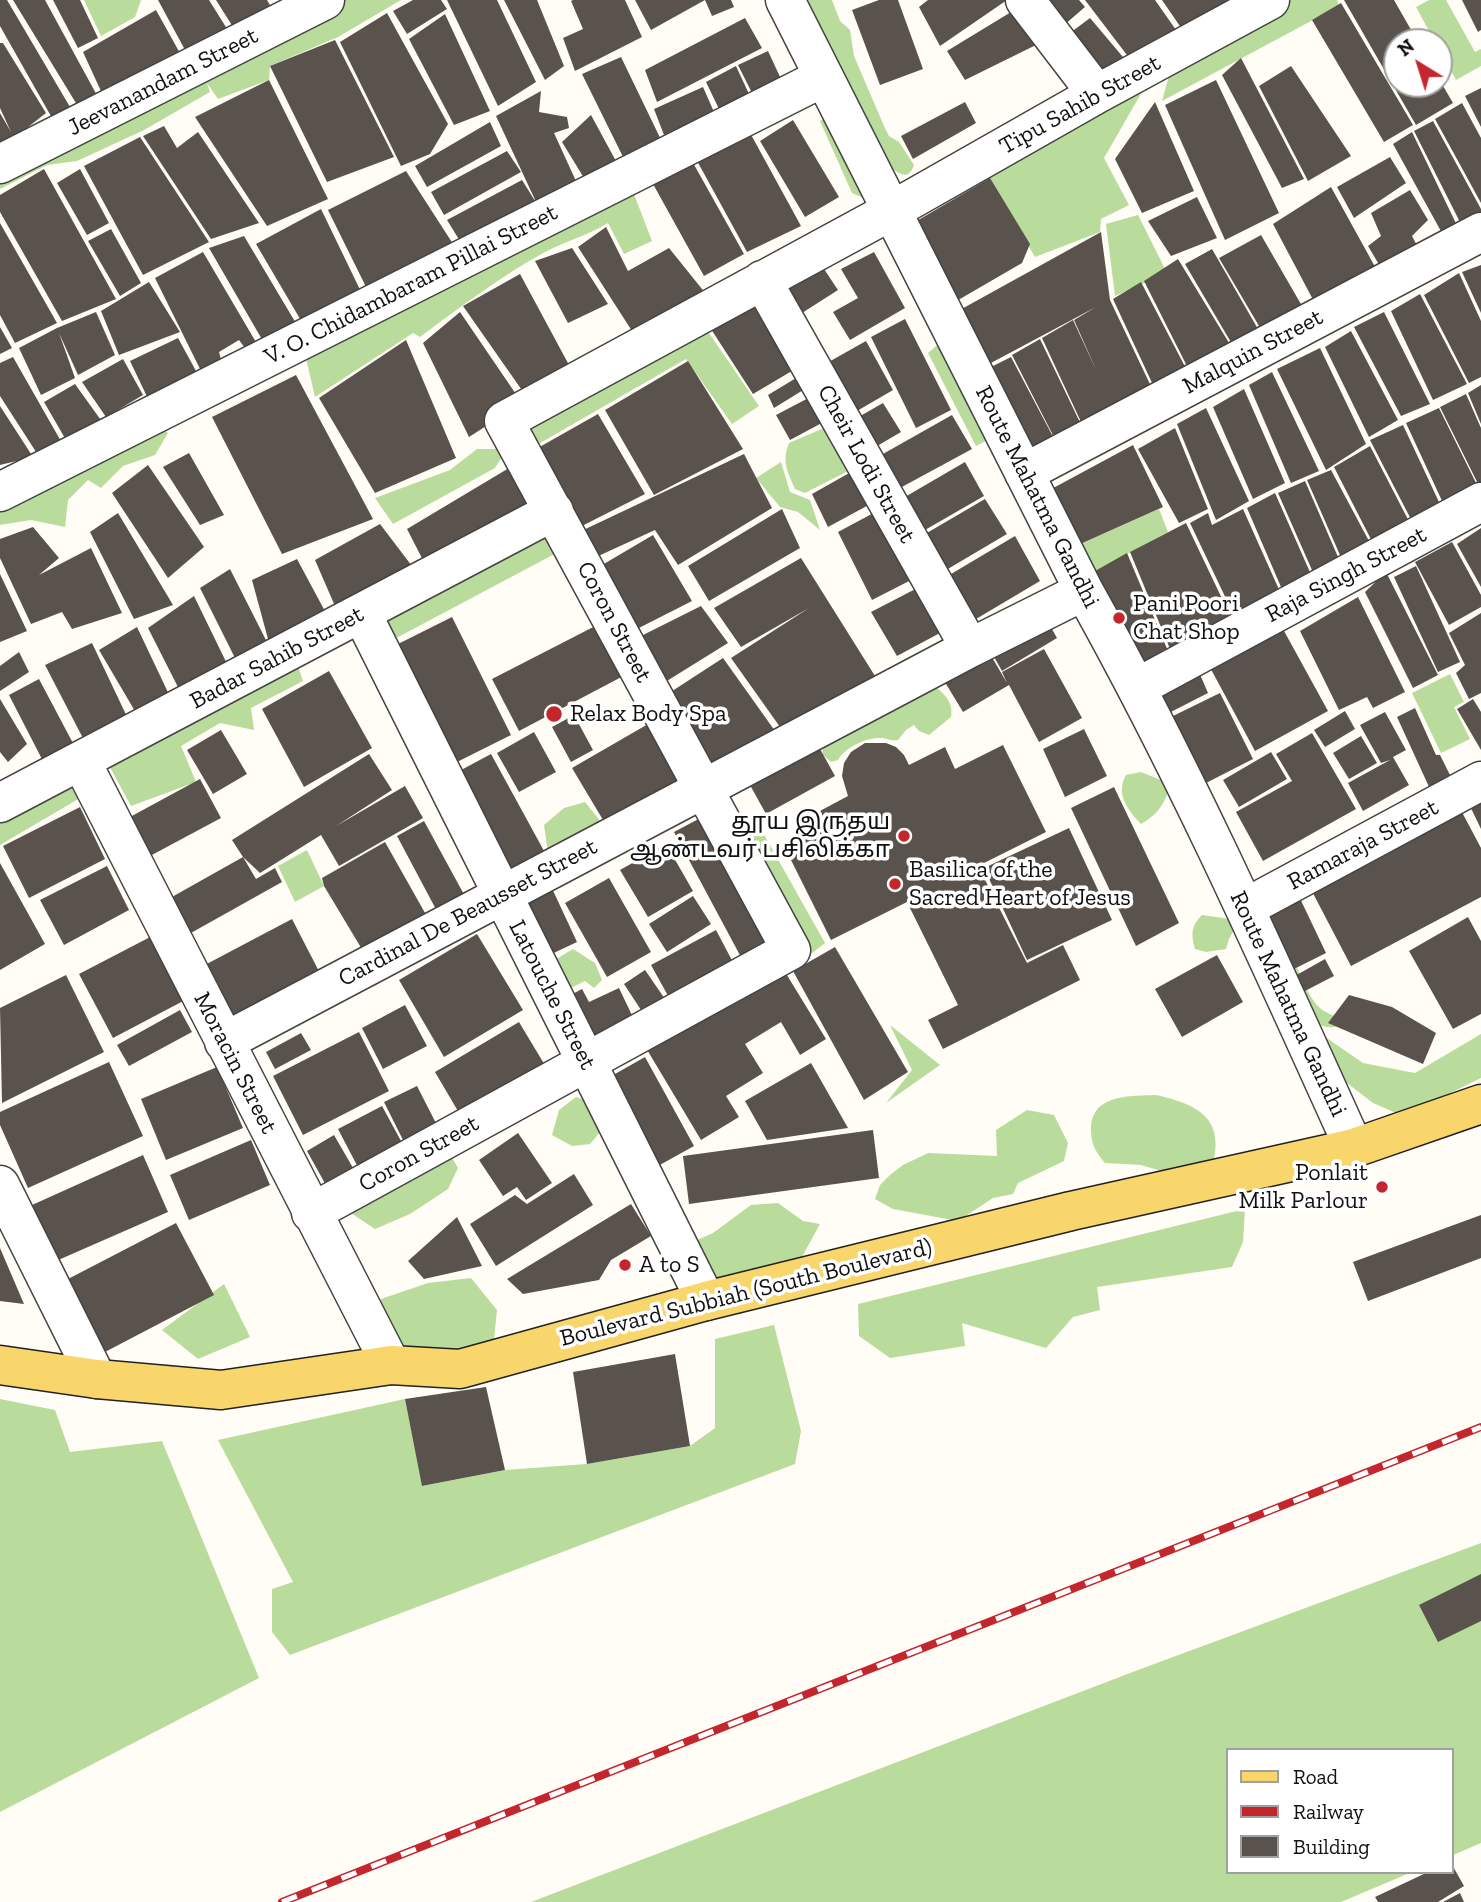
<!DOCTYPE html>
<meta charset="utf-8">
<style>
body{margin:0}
#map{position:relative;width:1481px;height:1902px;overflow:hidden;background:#fffdf5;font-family:"Zilla Slab",serif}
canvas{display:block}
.legend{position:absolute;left:1226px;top:1748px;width:228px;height:126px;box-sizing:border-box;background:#fff;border:2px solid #a0a0a0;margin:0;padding:9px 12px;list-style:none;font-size:21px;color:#111}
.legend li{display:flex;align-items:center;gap:14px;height:35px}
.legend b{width:35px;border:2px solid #a0a0a0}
.north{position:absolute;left:1383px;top:28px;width:70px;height:70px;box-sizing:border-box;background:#fff;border:2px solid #a0a0a0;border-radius:50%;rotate:322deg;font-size:19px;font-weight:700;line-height:28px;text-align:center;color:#111}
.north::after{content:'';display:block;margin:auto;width:24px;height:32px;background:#c4262e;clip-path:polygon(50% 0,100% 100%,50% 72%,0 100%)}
</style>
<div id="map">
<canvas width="1481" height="1902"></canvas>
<ul class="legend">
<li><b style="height:9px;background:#f9d66b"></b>Road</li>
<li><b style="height:9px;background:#c4262e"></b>Railway</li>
<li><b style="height:19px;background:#5a524d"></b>Building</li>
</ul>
<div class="north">N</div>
</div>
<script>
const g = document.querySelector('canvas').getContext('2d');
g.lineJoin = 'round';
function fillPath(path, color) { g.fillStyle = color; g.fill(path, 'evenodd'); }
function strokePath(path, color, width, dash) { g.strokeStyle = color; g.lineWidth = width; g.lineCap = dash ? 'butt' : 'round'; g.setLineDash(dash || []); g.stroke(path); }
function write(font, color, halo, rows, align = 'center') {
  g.font = font + ' "Zilla Slab","Noto Sans Tamil",serif'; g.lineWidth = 7; g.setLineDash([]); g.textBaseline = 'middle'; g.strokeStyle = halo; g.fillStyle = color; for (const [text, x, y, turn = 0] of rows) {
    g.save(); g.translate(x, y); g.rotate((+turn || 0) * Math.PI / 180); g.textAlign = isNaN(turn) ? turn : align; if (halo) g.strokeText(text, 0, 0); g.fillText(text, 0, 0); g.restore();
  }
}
fillPath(new Path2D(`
 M84,0H141L135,17L101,36Z
 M330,0H401L338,37L270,66L269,80L218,99L207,83L210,92L144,130L77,161L47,165L0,189V179Z
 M802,0H832L840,21L850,30L854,56L884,126L889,136L899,142L914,165C909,180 901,175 891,168Z
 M1280,0H1337L1339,6L1162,101L1172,65Z
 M1429,0H1446L1475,52L1481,49V66L1456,80L1439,49V42H1435L1416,7Z
 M1154,71L1104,158L1129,205L1101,219L1100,232L1035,257L982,166Z
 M835,112L881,206L852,193L820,121Z
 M632,189L652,241L624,254L608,223C587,236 565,241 545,252C500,277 460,307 420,337L413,333L315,397L305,354Z
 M1138,215L1167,273L1115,296L1106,224Z
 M700,320L759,406L732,424L686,359L535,446L514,424Z
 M948,336L1001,433L976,446L928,353Z
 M133,405L168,433L155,455L123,466L101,488L88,480L68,500L65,527L31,520L0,525V476Z
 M831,425L858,466L805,493L795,489C788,472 781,462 789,443Z
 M477,449H507L495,468L393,524L375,498L450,470Z
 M781,462L790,492L810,500L820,530L798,512L780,507L756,478Z
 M1159,509L1168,532L1086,576L1078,545Z
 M549,521L564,549L385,644L371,616Z
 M295,657L303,681L251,708L254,730L220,723L181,746L196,782L131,806L105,758Z
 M1450,674L1464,702L1454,707L1470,739L1441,753L1412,693Z
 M931,683C943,693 954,701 951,717L929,735L919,731L914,725L906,730L898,740C891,741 889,739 882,738C867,737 845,747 838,760L831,762L823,755L821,737Z
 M79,764L92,791L0,845V804Z
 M1141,772L1163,781L1168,792C1163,807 1155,816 1141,824C1128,810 1115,794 1126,775Z
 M585,802L601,822L549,860L544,825L564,808Z
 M762,831L825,943L807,957L740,835Z
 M307,850L324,886L295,902L278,866Z
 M1202,915L1230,919L1236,926L1229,939L1226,949L1206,952L1195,949C1191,934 1191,926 1202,915Z
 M573,949L595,963L602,980L594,988L585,981L557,995L548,964Z
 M1290,966H1296C1303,980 1310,1002 1324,1011C1333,1016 1336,1015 1343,1024C1331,1030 1323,1027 1311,1021Z
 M1305,1023L1363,1063L1415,1073L1481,1034V1078L1403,1116L1373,1103L1321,1063Z
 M890,1025L940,1065L886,1103L912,1070Z
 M1156,1095C1196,1104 1225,1117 1213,1164L1172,1174L1141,1165L1105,1163C1095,1151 1091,1144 1091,1129C1091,1094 1131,1096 1156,1095Z
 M576,1097L593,1102L600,1132L590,1144L572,1146L552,1135L559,1110Z
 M1027,1110L1054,1115L1068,1143L1064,1161L1018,1183L1013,1194L993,1198L958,1221L893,1209L875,1199L880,1185L890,1175L903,1165L928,1153L997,1156L996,1130Z
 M451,1156L458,1168L448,1189L410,1214L375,1229L351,1213Z
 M778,1203L803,1221L820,1224L792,1275L719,1303L686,1245L713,1233L751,1205Z
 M1245,1209L1243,1242L1232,1267L1097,1287L1100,1310L1073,1317L1046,1348L962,1323L965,1346L890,1358L859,1336L858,1304Z
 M471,1278L497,1310L494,1339L460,1369L396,1368L376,1330L381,1299L428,1283Z
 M224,1284L250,1337L198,1359L162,1330Z
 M774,1325L801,1431L795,1464L290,1655L272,1632V1589L293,1582L218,1440L405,1399L423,1486L505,1470L587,1464L690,1446L715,1428V1339Z
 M0,1399L55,1410L70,1452L162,1441L259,1678L0,1812Z
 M1481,1543V1843L1451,1856V1750H1227V1872H1412L1341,1902H531L1138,1670Z`), '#b9dc9c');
fillPath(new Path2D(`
 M0,0H7L70,107L52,118L0,26Z
 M13,0H45L99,99L79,108Z
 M53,0H80L98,38L78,48Z
 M158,0H209L234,40L191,61Z
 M216,0H267L270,5L249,18L238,35Z
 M413,0H441L447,9L407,34L393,11Z
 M447,0H497L536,82L498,106Z
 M504,0H537L564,66L545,80Z
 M573,0H625L642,37L575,71L563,38L583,29L571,1Z
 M635,0H731L734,7L712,16L705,0L651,30Z
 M879,0H898L923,69L880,85L852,10Z
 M928,0H1007L940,46L919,7Z
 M1032,0H1079L1085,7L1056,32Z
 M1085,0H1155L1181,37L1133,63Z
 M1162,0H1250L1186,35Z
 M1344,0H1394L1418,42H1397V84H1439V79L1453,103L1416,125Z
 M1462,0H1481V30L1478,32Z
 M1341,3L1413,125L1384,142L1312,20Z
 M1016,9L1038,44L965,80L947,51Z
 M156,10L186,64L106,102L83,52Z
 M387,13L448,124L430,154L401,166L340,42Z
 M445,14L490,111L454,125L409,39Z
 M745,18L762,48L657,102L645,70Z
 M1090,18L1128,63L1100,85L1062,39Z
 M335,40L394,157L327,182L270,66Z
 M0,43H3L46,113L14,138L0,146V113L11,132L0,108Z
 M768,51L781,79L752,93L738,65Z
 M621,57L665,148L627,165L582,74Z
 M1241,58L1304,179L1282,188L1222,75Z
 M736,66L749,94L719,109L706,82Z
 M1291,66L1351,156L1308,181L1259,86Z
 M269,80L328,199L267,226L195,117Z
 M1216,80L1279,213L1225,240L1165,105Z
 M703,87L714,112L664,135L654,109Z
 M1481,88V127L1465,96Z
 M541,91L539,112L567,117L569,128L554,133L581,192L463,246L447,220L522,180L537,204L496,116Z
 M965,102L976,123L913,159L901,136Z
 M1155,102L1194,191L1142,213L1115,159Z
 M1462,103L1481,138V203L1435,119Z
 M591,115L617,163L584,178L562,142Z
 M793,120L839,197L805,217L760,141Z
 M1433,121L1481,209V227L1466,234L1414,131Z
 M490,122L501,146L427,187L415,166Z
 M164,126L177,148L198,132L259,223L211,239L143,136Z
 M749,131L801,226L747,252L696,159Z
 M1412,132L1462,236L1448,244L1393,144Z
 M140,137L209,242L143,275L84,166Z
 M507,151L521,172L444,215L431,192Z
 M1390,157L1406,183L1354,218L1337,187Z
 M692,161L744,254L704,276L653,184Z
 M44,169L116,299L62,321L0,212V195Z
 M80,169L109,223L87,235L57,183Z
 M406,171L455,247L371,297L328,210Z
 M990,178L1030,244L1022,263L941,310L903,229Z
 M1331,187L1384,283L1319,311L1273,224Z
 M1410,190L1428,220L1412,236L1423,257L1387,278L1368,246L1381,236L1371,213Z
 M1197,197L1217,238L1171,256L1148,221Z
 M321,209L365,300L306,329L256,244Z
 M0,223L57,323L15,343L0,315Z
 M606,227L628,271L669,248L706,294L632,331L578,247Z
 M111,229L141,283L120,296L88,241Z
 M1101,232L1110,300L1158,401L1088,437L1042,338L1073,320L1097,372L1074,320L1096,307L989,364L958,311Z
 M1261,235L1309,318L1269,343L1219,258Z
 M244,236L300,330L267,348L209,248Z
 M572,248L608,304L568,323L535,261Z
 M1212,249L1266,343L1239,356L1185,264Z
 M203,252L260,349L251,356L239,340L219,352L224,372L206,381L155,278Z
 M874,252L905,308L850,340L833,312L858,298L841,269Z
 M1178,259L1237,356L1194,380L1144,281Z
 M1481,265V313L1462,272Z
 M822,266L838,290L802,313L787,288Z
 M1459,273L1481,321V377L1469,383L1424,295Z
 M520,274L569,365L526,396L463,306Z
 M149,282L180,332L119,355L101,311Z
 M1141,282L1193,382L1160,400L1113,299Z
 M759,294L802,365L753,394L709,326Z
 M1420,294L1467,384L1433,400L1391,311Z
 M96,312L115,355L78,375L59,333L75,378L41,395L19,348L57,328Z
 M460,312L522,403L469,437L423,343Z
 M1384,312L1430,404L1401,416L1354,327Z
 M905,319L951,410L916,428L871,337Z
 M0,327L12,348L0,354Z
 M1351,331L1398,420L1369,437L1325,347Z
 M178,338L202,382L152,407L130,361Z
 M1040,339L1087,437L1061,451L1012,355Z
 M406,340L456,458L375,493L319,398Z
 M866,341L893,390L845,418L818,368Z
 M1320,348L1366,444L1326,470L1277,369Z
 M13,357L62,443L38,455L0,396V363Z
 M1011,357L1060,450L1026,468L979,373Z
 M123,359L143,395L106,417L82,382Z
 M688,361L743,449L654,495L605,410Z
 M806,372L813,384L774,408L768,395Z
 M1272,372L1319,471L1291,483L1249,385Z
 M296,375L373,519L282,554L212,417Z
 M75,384L103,423L66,440L44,402Z
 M1481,385V424L1468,393Z
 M1244,389L1285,483L1253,499L1213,407Z
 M818,393L833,417L790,440L776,415Z
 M1466,394L1481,428V490L1440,407Z
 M883,403L901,432L872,449L855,419Z
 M0,406L33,457L0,465Z
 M1206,408L1249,501L1216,520L1177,424Z
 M1439,408L1481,493L1449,516L1406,423Z
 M598,414L645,494L576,529L536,449Z
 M952,415L972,449L828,527L812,494Z
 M1403,425L1446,517L1417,531L1370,440Z
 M1175,428L1208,509L1179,523L1138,449Z
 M1133,445L1163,507L1078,545L1044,493Z
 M1370,446L1415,533L1379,555L1334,467Z
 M189,453L224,515L200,525L163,467Z
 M744,454L772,508L678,565L655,530L594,558L577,533Z
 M965,462L984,496L918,534L898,501Z
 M148,465L204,547L168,578L112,493Z
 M509,468L536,511L426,566L407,529Z
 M1331,470L1377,556L1347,571L1307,480Z
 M1305,481L1345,573L1319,586L1278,493Z
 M1275,493L1317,588L1287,601L1247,508Z
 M985,499L1007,534L941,573L920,537Z
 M782,509L800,548L709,601L688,566Z
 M881,509L917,577L872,600L838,532Z
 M1243,509L1285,603L1239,626L1190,523L1208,513L1212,525Z
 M118,513L173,605L134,619L90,532Z
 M1186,523L1236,628L1175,661L1130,552Z
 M380,524L418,574L338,613L315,560Z
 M33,527L59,558L39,575L91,548L122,613L72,629L62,612L31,624L0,558V539Z
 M1481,528V587L1457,544Z
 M653,535L692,601L631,632L597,568Z
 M1015,536L1040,581L971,622L946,577Z
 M1452,542L1481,595V607L1449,625L1415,562Z
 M1127,553L1173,663L1136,683L1079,580Z
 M801,558L880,684L785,734L731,658L809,608L741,647L714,608Z
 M297,559L334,628L238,664L200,588L230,569L271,650L252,580Z
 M1416,566L1460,662L1438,672L1394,577Z
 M1386,572L1438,675L1413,688L1365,592Z
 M0,574L27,631L0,642Z
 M927,583L953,626L897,656L871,612Z
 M194,596L231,672L182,695L148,628Z
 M1358,597L1405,692L1373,708L1367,697L1339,710L1300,631Z
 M701,606L728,643L662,684L637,638Z
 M1481,613V693L1469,699L1456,673L1465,665L1449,633Z
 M452,617L511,735L449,766L390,648Z
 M1278,620L1328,711L1255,751L1206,660Z
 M603,622L629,673L519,731L492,679Z
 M1048,622L1057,638L1002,671L993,655Z
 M137,627L174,705L139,718L99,650Z
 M92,643L130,723L86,744L45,665Z
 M986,647L1007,683L1002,672L1044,649L1082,718L1039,742L1009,685L963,712L940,674Z
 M19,652L29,672L0,691V666Z
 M723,658L780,738L699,780L663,697Z
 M1196,665L1208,693L1163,716L1149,689Z
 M329,671L372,748L304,787L262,709Z
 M39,679L75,747L45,765L9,695Z
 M1220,693L1253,759L1206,783L1173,716Z
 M0,699L27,744L8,762L0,752Z
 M1473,699L1481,712V750L1457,709Z
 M1415,708L1436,755H1440L1452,779L1430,789L1397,717Z
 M1345,711L1355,729L1325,747L1314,730Z
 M1385,712L1406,750L1393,757L1409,785L1363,811L1348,783L1390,760L1381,763L1360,725Z
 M574,715L593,750L571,762L552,727Z
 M655,720L695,786L612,835L572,768Z
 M1084,729L1107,776L1065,797L1043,749Z
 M221,730L247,774L213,794L187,750Z
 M534,732L556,772L519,792L497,753Z
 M1312,733L1356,809L1263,861L1236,812L1292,781L1276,754Z
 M1361,736L1377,763L1349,779L1333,753Z
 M814,738L835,776L766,814L745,776Z
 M865,743H886L896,747L904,755L909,765L945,747L955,769L1003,745L1046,832L978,866L1027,963L1063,945L1080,980L943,1049L928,1020L958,1005L907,902L831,940L785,848L826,827L818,812L848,796L842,776L844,763L851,752Z
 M1271,752L1287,779L1239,807L1223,780Z
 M369,754L392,790L336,826L405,786L423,818L339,866L321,835L260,873L243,857L232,840Z
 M491,754L549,860L505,883L448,777Z
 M200,779L221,818L150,856L130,817Z
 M1114,787L1179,923L1136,946L1071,808Z
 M1481,796V829L1468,802Z
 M1455,799L1481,848V897L1351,966L1305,878Z
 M80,807L105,859L29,898L3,846Z
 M708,814L775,941L742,959L674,832Z
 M424,821L467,900L439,915L397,836Z
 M1069,828L1112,920L1027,960L984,868Z
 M385,842L429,920L366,956L324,886L322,878Z
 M666,844L693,891L648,917L620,870Z
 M243,857L256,879L275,868L282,882L182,938L163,902Z
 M0,863L45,944L0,970Z
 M107,866L129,910L64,945L40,900Z
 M609,878L651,952L607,977L565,903Z
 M549,882L577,942L541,959L513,898Z
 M1296,890L1326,953L1290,971L1261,907Z
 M693,896L711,924L667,952L649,924Z
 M1468,917L1481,941V1014L1453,1029L1409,951Z
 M292,919L324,981L233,1029L201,967Z
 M716,930L736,968L672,1003L651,965Z
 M477,934L523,1010L444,1057L399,980Z
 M154,935L187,999L113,1038L79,974Z
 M835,947L908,1072L864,1100L793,971Z
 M1217,955L1243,1002L1182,1037L1155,989Z
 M1325,959L1334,976L1301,993L1293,977Z
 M782,967L826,1039L800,1055L781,1022L745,1044L763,1073L726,1096L739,1117L701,1140L646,1048Z
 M645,970L665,999L643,1013L624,984Z
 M66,975L104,1052L2,1103L0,1008Z
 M619,988L639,1030L589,1054L563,999L582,989L589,1002Z
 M1349,995L1392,1007L1436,1033L1423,1064L1328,1023Z
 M405,1005L427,1046L383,1069L362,1028Z
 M180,1010L192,1032L129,1066L117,1045Z
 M519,1022L549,1072L465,1123L435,1072Z
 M359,1032L389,1091L303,1135L273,1076Z
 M301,1033L311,1050L275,1069L266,1052Z
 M645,1057L694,1146L649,1171L599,1083Z
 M109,1062L143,1136L28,1188L0,1125V1112Z
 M811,1063L848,1128L767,1140L745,1101Z
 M217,1067L243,1128L166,1160L141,1099Z
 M417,1086L442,1135L409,1152L384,1102Z
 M382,1106L407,1152L362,1175L338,1129Z
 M873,1130L879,1178L689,1204L683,1156Z
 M518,1133L552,1183L526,1200L517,1187L503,1196L479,1160Z
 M334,1135L360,1180L332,1196L307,1151Z
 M251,1140L270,1185L189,1220L170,1175Z
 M143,1155L168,1212L56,1261L32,1205Z
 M574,1174L593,1205L496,1266L470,1224L515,1195L527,1204Z
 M631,1204L651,1236L611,1260L599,1280L523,1294L507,1279Z
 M1481,1215V1258L1368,1301L1353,1262Z
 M457,1217L482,1266L424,1279L408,1261Z
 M176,1223L214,1295L105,1352L68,1279Z
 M0,1248L24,1304L0,1301Z
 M675,1354L690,1446L587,1464L573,1372Z
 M486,1387L505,1470L422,1486L405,1399Z
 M1481,1574V1621L1438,1642L1419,1605Z
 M1451,1863L1464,1886L1438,1902H1378L1375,1897L1428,1872H1451Z
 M1460,1893L1464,1902H1443Z`), '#5a524d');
const minor = new Path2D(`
 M785,0L1084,591C1185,771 1269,960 1354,1148
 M1025,0L1097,94
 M0,164L325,0
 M762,280L970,648
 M1024,473L1481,232
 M0,492L822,78
 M362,614L706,1301
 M1138,687L1481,502
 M81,761L391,1365
 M0,803L554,511
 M1245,908L1481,781
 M224,1042L970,648L1084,591
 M0,1185L97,1379
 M311,1213L791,950L504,421L891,211L1097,94L1270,0`);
const major = new Path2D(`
 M0,1365L97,1379L221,1390L391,1365L460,1369L706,1301L1071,1211L1354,1148L1481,1104`);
strokePath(minor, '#444', 41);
strokePath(major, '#222', 41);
strokePath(minor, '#fff', 38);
strokePath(major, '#f9d66b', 38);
const rail = new Path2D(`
 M282,1902L1481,1427`);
strokePath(rail, '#c4262e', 8);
strokePath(rail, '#fff', 5, [16]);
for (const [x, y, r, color] of [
 [1119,618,7,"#c4262e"],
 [554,714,9,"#c4262e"],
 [904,836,7,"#c4262e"],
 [895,884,7,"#c4262e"],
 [1382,1187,7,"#c4262e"],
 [625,1265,7,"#c4262e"]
]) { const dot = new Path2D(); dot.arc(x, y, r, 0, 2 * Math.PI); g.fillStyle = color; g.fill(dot); strokePath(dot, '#fff', 2.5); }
write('24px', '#111', '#fff', [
 ["Jeevanandam Street",163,82,-27],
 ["Tipu Sahib Street",1080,105,-29],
 ["V. O. Chidambaram Pillai Street",411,285,-27],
 ["Malquin Street",1253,352,-28],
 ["Cheir Lodi Street",866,464,61],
 ["Route Mahatma Gandhi",1037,497,63],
 ["Raja Singh Street",1346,575,-28],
 ["Coron Street",614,622,62],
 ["Badar Sahib Street",277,658,-28],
 ["Ramaraja Street",1363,845,-28],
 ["Cardinal De Beausset Street",468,913,-28],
 ["Latouche Street",552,995,63],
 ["Route Mahatma Gandhi",1288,1004,65],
 ["Moracin Street",235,1063,63],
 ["Coron Street",419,1154,-29],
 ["Boulevard Subbiah (South Boulevard)",746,1293,-14]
]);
write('24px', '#111', '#fff', [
 ["Pani Poori",1133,604],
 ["Chat Shop",1133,632],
 ["Relax Body Spa",570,714],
 ["தூய இருதய",890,822,"right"],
 ["ஆண்டவர் பசிலிக்கா",890,850,"right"],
 ["Basilica of the",909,870],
 ["Sacred Heart of Jesus",909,898],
 ["Ponlait",1368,1173,"right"],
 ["Milk Parlour",1368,1201,"right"],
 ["A to S",639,1265]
], 'left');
</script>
